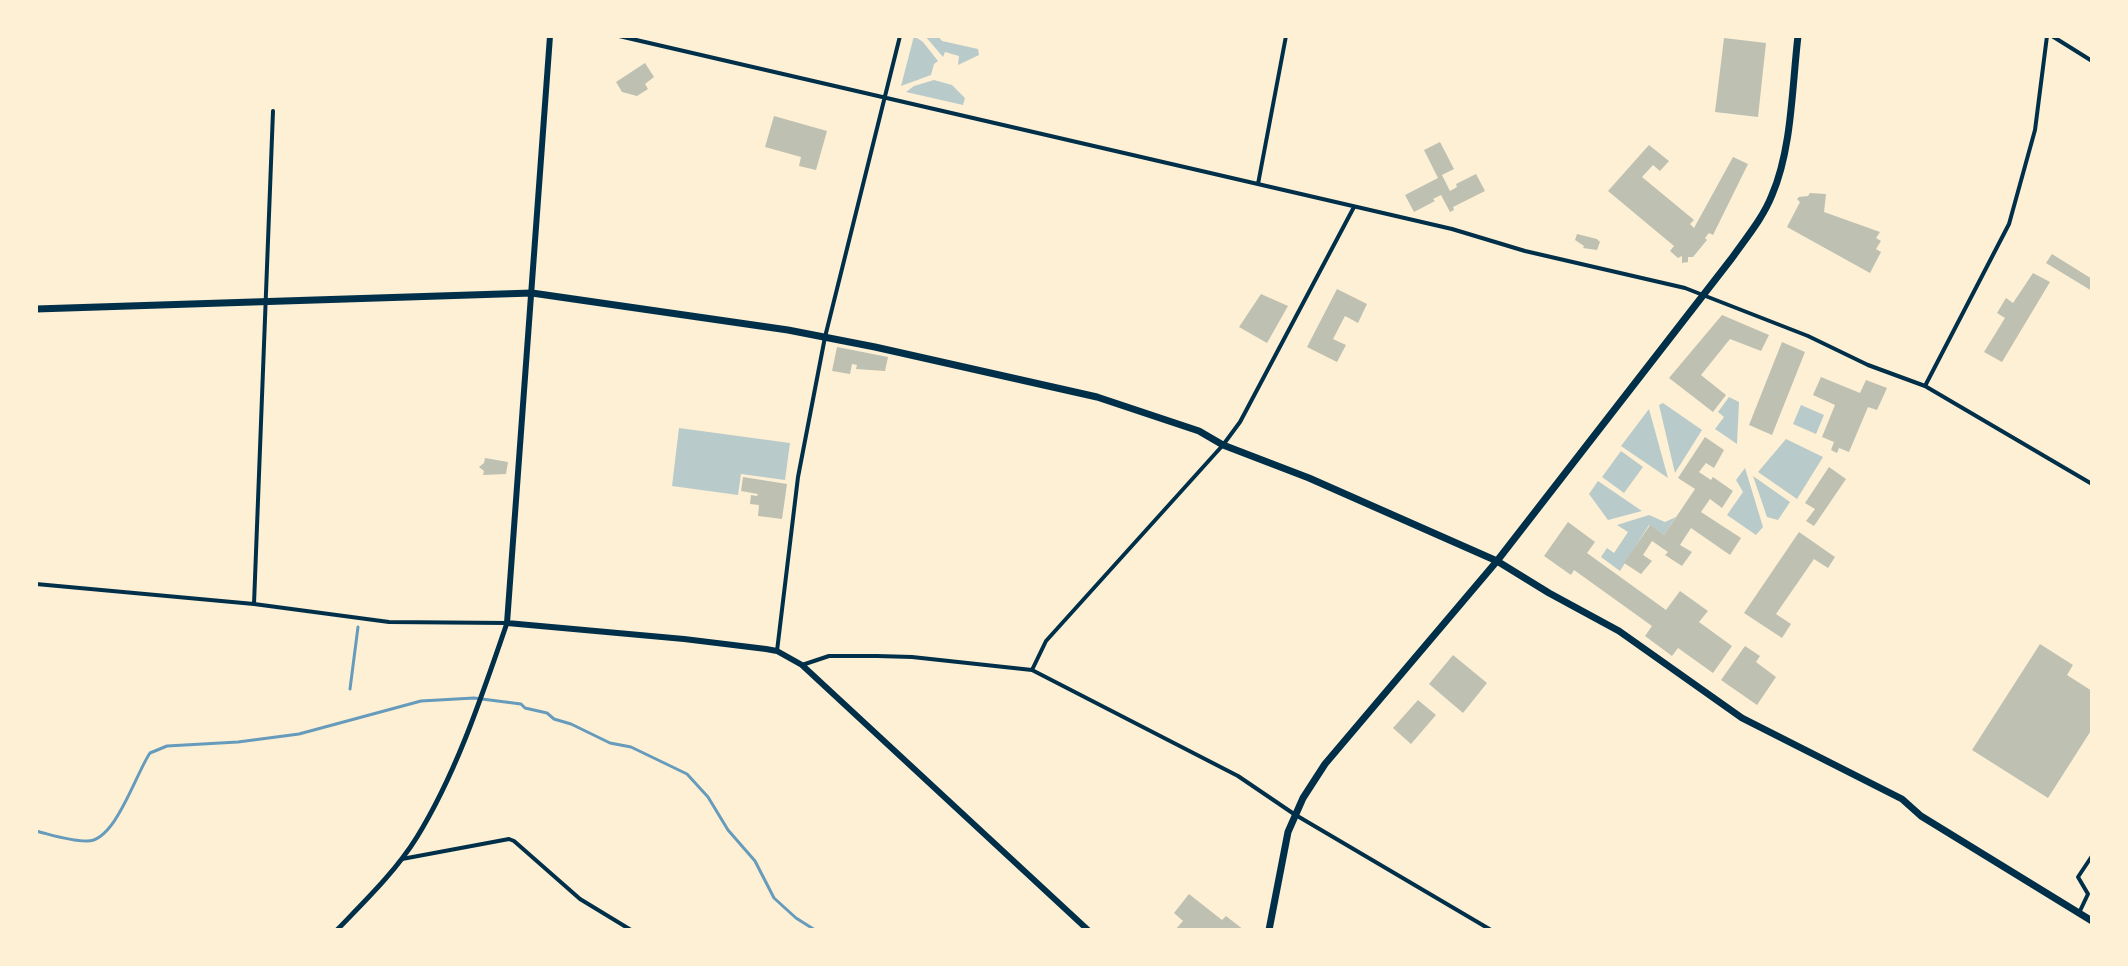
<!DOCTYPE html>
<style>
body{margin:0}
#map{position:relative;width:2128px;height:966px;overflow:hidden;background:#fdf0d5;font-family:"Roboto Condensed",sans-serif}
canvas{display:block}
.frame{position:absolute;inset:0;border:38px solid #fdf0d5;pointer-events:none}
</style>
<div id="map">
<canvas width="2128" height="966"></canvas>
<div class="frame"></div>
</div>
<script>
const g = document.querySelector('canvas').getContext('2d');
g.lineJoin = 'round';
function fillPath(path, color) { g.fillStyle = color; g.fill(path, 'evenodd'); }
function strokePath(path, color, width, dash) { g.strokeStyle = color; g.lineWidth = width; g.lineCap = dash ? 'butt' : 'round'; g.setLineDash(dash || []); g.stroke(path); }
fillPath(new Path2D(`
 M914,36L923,42L938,61L934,64L931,75L901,86Z
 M925,36H938L942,41L978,49L979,55L958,65L959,56L945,52L943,57Z
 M934,80L952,85L965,98L963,105L906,92L914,86Z
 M1729,397L1739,402L1737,444L1715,429L1724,417L1718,412Z
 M1663,403L1702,430L1675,473L1659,405Z
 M1801,405L1824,415L1816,434L1793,424Z
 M1649,409L1668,478L1621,446Z
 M679,428L790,443L785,480L741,474L738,495L672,486Z
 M1786,439L1823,457L1797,499L1758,472Z
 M1621,451L1643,467L1624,493L1602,477Z
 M1745,468L1763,527L1756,535L1727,515L1743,492L1736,480Z
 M1753,476L1790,502L1778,520L1767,517Z
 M1598,481L1642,511L1608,520L1589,494Z
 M1649,515L1665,522L1676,517L1664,535L1649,525L1620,571L1601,557L1607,548L1614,553L1628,532L1617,525Z`), '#b9caca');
strokePath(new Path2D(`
 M350,689L358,627
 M36,831C52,835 69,841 86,841C115,843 135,775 150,753L167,746L238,742L299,734L421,701L474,698L521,704L525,708L547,713L554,719L571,724L610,743L631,747L687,774L708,797L728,830L755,861L774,898L796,918L815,930`), '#669bbc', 3);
fillPath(new Path2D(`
 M1724,38L1766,43L1758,117L1715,112Z
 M645,63L654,77L645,84L648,89L637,96L622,92L616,82Z
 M774,116L827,131L816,170L799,166L801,157L765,147Z
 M1440,142L1454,169L1442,175L1450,191L1457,187L1456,184L1476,174L1485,191L1453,207L1454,210L1450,212L1441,195L1433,199L1435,201L1414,212L1405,195L1438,178L1424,150Z
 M1649,145L1669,161L1660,171L1653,165L1642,177L1694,220L1690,224L1694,228L1733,157L1748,164L1713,235L1709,233L1705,238L1707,240L1693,257H1688V262L1682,263V256L1678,258L1670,251L1674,246L1608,191Z
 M1810,193L1826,194L1824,212L1880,232L1876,238L1881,241L1876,249L1881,252L1870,273L1787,227L1800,202L1797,199L1799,197L1808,196Z
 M1577,234L1597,239L1600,242L1597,250L1583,248L1584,246L1575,240Z
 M2052,254L2092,279V291L2046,263Z
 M2033,273L2050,282L2002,362L1984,352L2005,318L1997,313L2006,298L2013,303Z
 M1337,289L1367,304L1358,323L1345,316L1333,339L1346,345L1337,362L1307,347Z
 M1261,294L1288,306L1267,343L1239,327Z
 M1722,315L1769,335L1761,351L1730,339L1701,375L1726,395L1713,412L1669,378Z
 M1782,342L1805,352L1772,435L1749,425Z
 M837,347L888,357L885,371L856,369L857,365L852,364L850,374L832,371Z
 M1821,377L1860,393L1866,380L1887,388L1877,410L1868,407L1849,452L1839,448L1837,453L1831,450L1834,442L1822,437L1835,405L1813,395Z
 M1705,437L1724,450L1714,468L1706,463L1699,472L1711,480L1713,477L1733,491L1722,508L1710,499L1701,512L1741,538L1730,555L1691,528L1680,545L1692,552L1682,566L1665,555L1668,552L1652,541L1643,555L1652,561L1641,574L1624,563L1650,525L1664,535L1695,489L1678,478Z
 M485,458L508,462L506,474L483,475L484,471L479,467L484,463Z
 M1829,467L1846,479L1814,526L1806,521L1815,509L1805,503Z
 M743,477L787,484L782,519L758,516L759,505L750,504L751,495L757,496L758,494L741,491Z
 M1568,522L1595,542L1587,553L1666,610L1680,591L1708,611L1699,622L1732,646L1713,673L1678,648L1672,656L1645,636L1652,626L1574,570L1571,575L1544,556Z
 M1799,532L1835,557L1828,568L1814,559L1776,614L1791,624L1782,638L1744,613Z
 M2040,644L2073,665L2067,675L2092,691V729L2048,798L1972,750Z
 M1745,646L1760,656L1756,662L1776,677L1757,705L1721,680Z
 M1453,655L1487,683L1463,713L1429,684Z
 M1418,700L1436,715L1411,744L1393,728Z
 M1189,894L1222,920L1226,916L1244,930H1175L1183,921L1174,913Z`), '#bec0b2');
strokePath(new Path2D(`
 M619,36L1452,229L1525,251L1685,288L1808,336L1868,365L1925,386L2092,484
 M2052,36L2092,61
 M1258,184L1286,36
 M1925,386L2009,224L2035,130L2047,36
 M36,584L254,604L389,622L507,623
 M254,604L273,111
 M777,651L798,477L825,337L900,36
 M802,665L829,656H877L912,657L1032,670L1238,776L1294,814L1491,930
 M1032,670L1046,641L1223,445L1240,422L1354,207
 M402,859L509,839L514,841L580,899L631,930
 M2079,913L2088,894L2078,877L2092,856`), '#003049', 4);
strokePath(new Path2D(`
 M337,930C365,901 396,871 417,837C457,772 482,695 507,623`), '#003049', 5);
strokePath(new Path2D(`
 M550,36L507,623L684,639L766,649L777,651L802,665L1088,930`), '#003049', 6);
strokePath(new Path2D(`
 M36,309L532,293L788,330L875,347L1097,397L1199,431L1223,445L1309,478L1497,561L1549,593L1619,631L1742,718L1902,799L1921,816L2092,921
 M1269,930L1288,832L1303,798L1325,764L1497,561L1732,258C1746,238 1763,218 1772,195C1792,149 1792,86 1798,36`), '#003049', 7);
</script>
